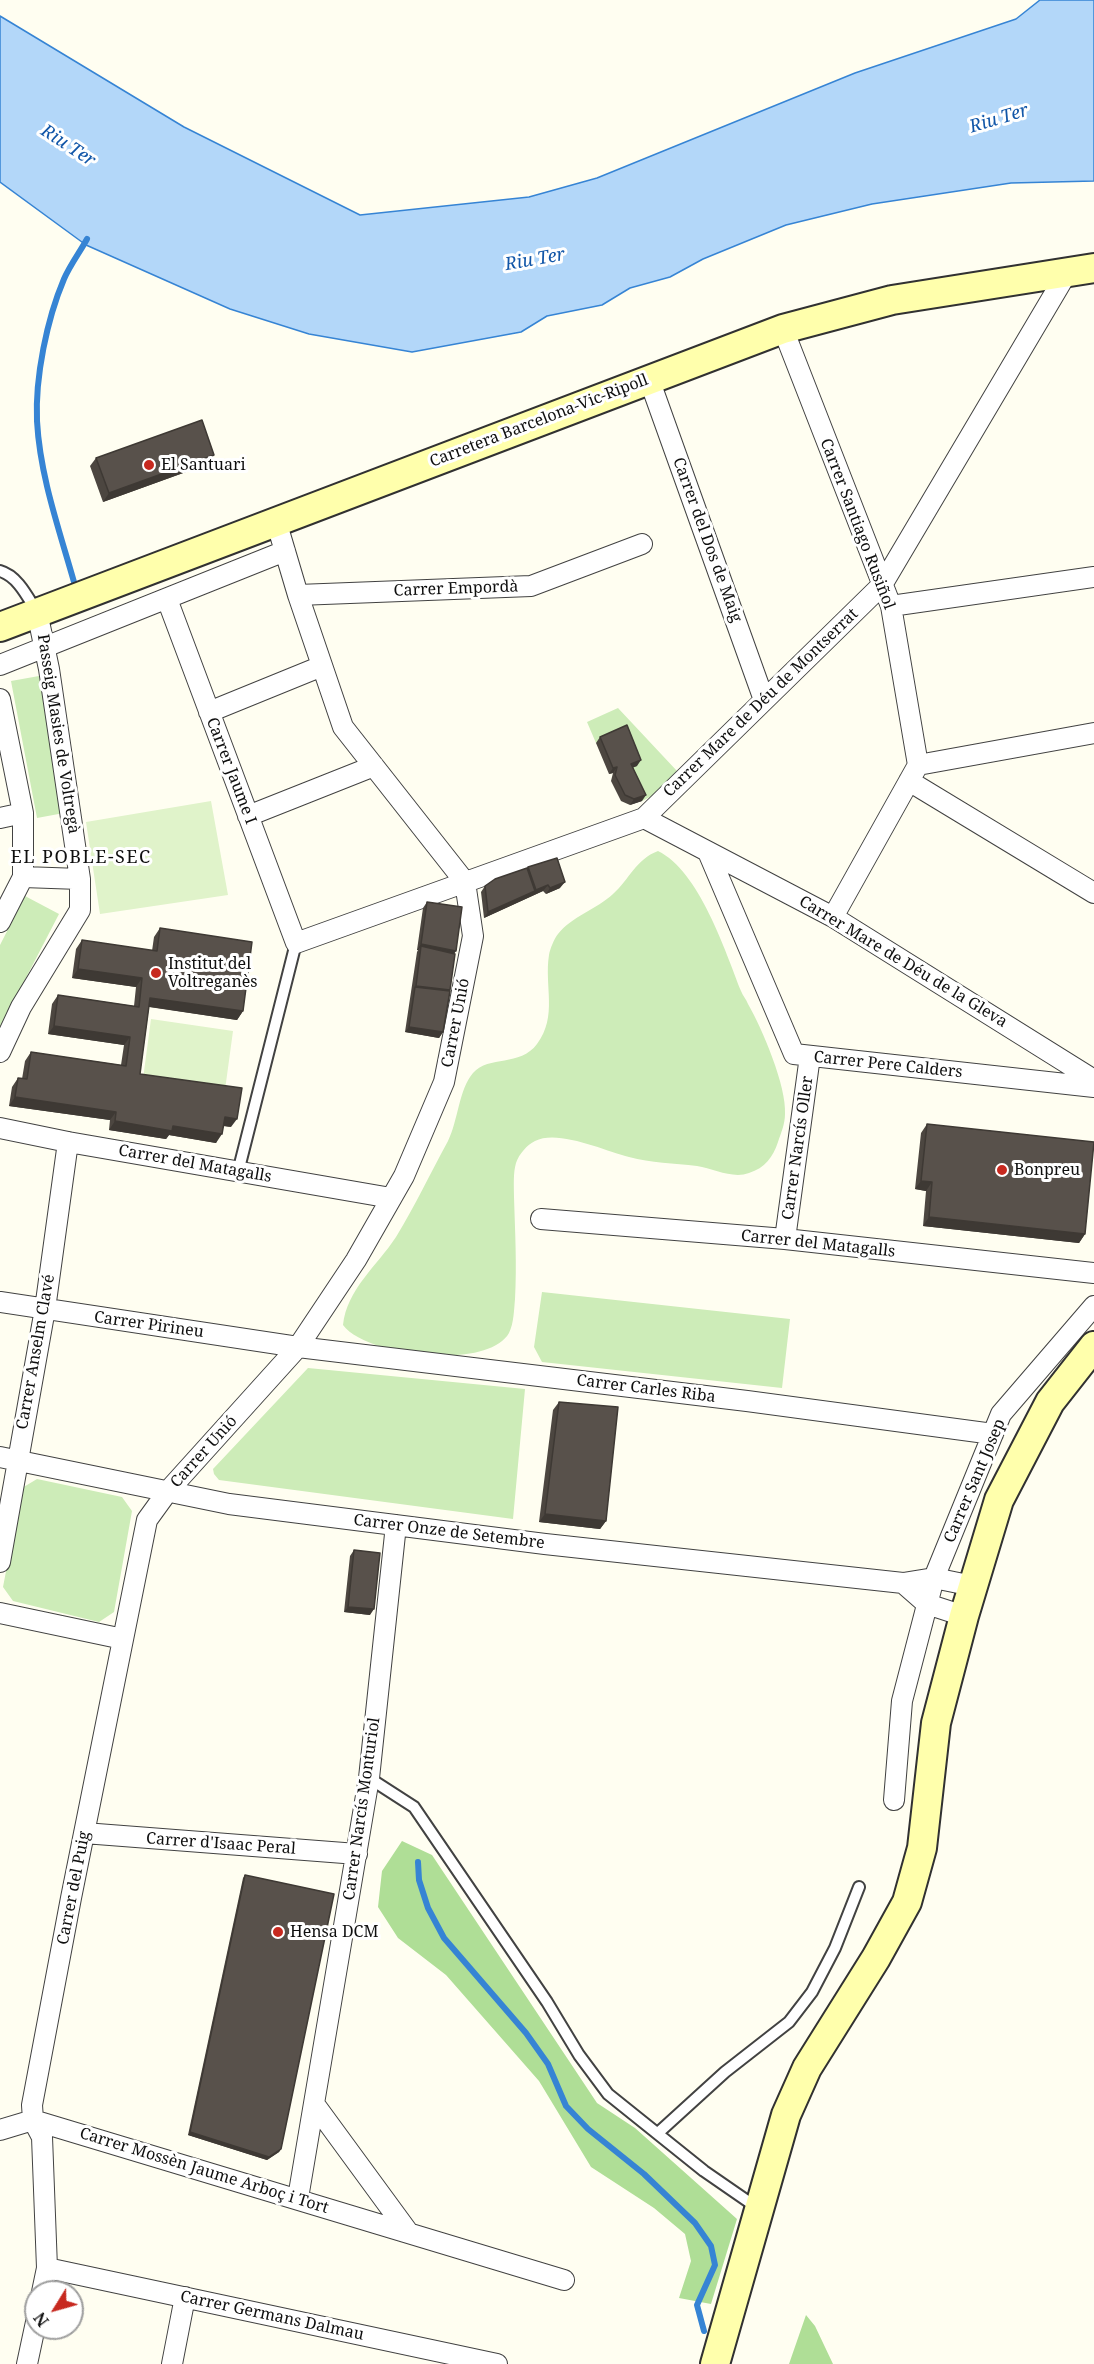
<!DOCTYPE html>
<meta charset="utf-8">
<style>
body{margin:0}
#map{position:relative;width:1094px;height:2364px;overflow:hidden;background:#fffef1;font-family:"Noto Serif",serif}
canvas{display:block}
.north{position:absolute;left:24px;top:2280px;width:60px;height:60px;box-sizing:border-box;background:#fff;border:2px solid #9f9f9f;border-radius:50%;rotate:233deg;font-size:16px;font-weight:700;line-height:24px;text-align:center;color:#0f0f0f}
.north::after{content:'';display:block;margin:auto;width:21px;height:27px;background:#c7291f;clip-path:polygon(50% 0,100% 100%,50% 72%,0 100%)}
</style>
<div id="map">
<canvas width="1094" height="2364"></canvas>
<div class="north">N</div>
</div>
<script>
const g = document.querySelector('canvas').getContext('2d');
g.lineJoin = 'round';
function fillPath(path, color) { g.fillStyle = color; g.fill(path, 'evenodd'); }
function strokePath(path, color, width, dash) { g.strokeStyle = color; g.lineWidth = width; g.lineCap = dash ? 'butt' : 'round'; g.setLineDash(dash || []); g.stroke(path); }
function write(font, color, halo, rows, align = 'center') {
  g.font = font + ' "Noto Serif",serif'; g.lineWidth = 6; g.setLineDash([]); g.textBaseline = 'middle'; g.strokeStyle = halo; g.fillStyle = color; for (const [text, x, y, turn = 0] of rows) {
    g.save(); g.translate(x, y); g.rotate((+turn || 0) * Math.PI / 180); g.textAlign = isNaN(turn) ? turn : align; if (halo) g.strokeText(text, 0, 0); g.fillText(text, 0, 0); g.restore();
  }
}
fillPath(new Path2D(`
 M39,676L64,813L37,818L11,681Z
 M618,708L677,771L652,796L642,801L627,770L622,731L596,743L587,722Z
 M658,851C699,871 725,950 741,991C743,996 746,999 748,1004C762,1028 787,1087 785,1114C785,1124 781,1133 778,1142C773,1157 765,1168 749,1173C733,1179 714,1169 697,1166C674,1163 651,1163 629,1157C605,1151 558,1129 535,1141C527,1145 519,1154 516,1163C513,1173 514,1186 514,1197C515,1231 517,1265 515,1299C514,1309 514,1323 509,1333C487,1371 365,1356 343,1325C347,1289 377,1266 396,1237C415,1206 431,1172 448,1141C458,1121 459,1089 473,1073C489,1055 520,1067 537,1044C558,1016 544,986 549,955C550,949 554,939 558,934C571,917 597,909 613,894C629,880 636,859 658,851Z
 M25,896L59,914L0,1028V945Z
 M542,1292L790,1319L782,1388L542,1362L534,1347Z
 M308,1368L525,1389L513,1519L219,1480L214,1474L213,1469Z
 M37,1479L122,1497L132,1511L114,1612L99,1622L13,1601L3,1587L22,1488Z`), '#cdecb8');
fillPath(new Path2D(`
 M402,1841L432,1855L597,2103L635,2128L737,2219L711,2304L679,2298L691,2261L685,2234L654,2208L591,2167L539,2081L446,1975L398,1938L378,1907L382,1871Z
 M806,2315L815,2326L833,2364H789Z`), '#afde96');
fillPath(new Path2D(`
 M211,801L228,895L100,914L86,822Z
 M151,1019L233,1031L225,1090L143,1079Z`), '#e0f3ca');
const water = new Path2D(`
 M1040,0H1094V181L1011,183L872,204L786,225L703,259L670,277L630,288L602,305L547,316L521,332L412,352L309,334L230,309L86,245L0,182V16L184,127L360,215L529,197L597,178L855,73L1016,19Z`);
fillPath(water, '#b3d7f9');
strokePath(water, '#3684d4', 1.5);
strokePath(new Path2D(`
 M74,582C59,529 40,476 37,421C35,377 47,319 64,279C70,265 80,252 87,239
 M418,1862L419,1880L428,1908L444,1938L526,2033L548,2064L566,2106L588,2129L644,2174L695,2223L711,2246L715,2265L697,2305L704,2331`), '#3684d4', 6);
const lane = new Path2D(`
 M0,571C18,576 28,598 37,612
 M238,1172L296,943
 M369,1778L414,1807L547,2002L579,2055L608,2094L704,2171L759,2209
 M658,2133L725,2072L789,2022L812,1992L835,1948L859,1887`);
const street = new Path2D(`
 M783,329L891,606L918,765L833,917
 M649,379L764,700
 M298,595L531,586L642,544
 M167,599L296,943L644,818L882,585L1068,271
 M891,606L1094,577
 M0,665L285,551
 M0,699L23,813V877L0,922
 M209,712L322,666
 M918,765L1094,733
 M909,781L1094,893
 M248,816L374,766
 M0,818L23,813
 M644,818L833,917L1094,1080
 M708,852L794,1054L1094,1087
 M23,877L80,879
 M0,1052L21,1007L80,910V879L49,669L37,612
 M0,1128L68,1142L391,1198
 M541,1219L785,1239L1094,1273
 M785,1239L810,1056
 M0,1302L298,1347L747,1401L993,1434
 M0,1457L229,1504L545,1544L903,1583
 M0,1562L45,1309L68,1142
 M0,1613L123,1639
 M964,1616L927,1604L903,1583L934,1578L973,1586
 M894,1800L902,1701L934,1578L1001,1414L1094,1306
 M84,1833L357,1854
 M315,2105L408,2232
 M0,2130L33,2120L564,2280
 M298,2198L369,1778L396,1525
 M47,2268L497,2364
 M42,2292L47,2268L42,2137L33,2120L32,2105L71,1898L147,1520L168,1491L298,1347L356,1260L404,1176L444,1082L473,936L465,882L343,727L298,595L276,521
 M27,2364L36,2322
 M172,2364L185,2297`);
const secondary = new Path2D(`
 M0,627L783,329L892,300L1094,268
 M715,2364L786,2115L807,2068L876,1958L907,1902L922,1848L936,1723L964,1616L999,1500L1050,1402L1094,1346`);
strokePath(lane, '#424242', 14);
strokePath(street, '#424242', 22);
strokePath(secondary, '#313131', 32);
strokePath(lane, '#fff', 10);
strokePath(street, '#fff', 20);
strokePath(secondary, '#ffffac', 28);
fillPath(new Path2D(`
 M96,458L208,464L103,502L90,466Z
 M600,737L637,766L633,767L642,801L630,805L621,801L611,781L613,773L609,774L596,743Z
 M528,867L560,888L546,894L543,891L484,918L481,892L485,886L527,868Z
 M427,902L454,954L443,1032L439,1038L405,1032L417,952L418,950H417L423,908Z
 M160,928L243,1011L237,1020L149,1007L140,1074L231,1127L223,1126L216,1143L169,1135L166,1139L109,1130L110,1120L9,1106L12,1087L18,1078L22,1079L25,1061L31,1052L121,1065L124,1045L48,1034L52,1004L58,995L134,1006L136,987L72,978L76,949L82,940L152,951L154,937Z
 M927,1124L1085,1234L1079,1243L923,1226L926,1191L915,1189L921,1133Z
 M559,1402L606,1521L600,1529L539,1522L553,1410Z
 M354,1550L370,1615L344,1612L350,1556Z
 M245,1875L281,2149L279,2152L267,2160L188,2135L243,1878Z`), '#4c4640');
fillPath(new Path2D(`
 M214,455L208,464L103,502L109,493Z
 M641,760L637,766L627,770L631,764Z
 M617,767L613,773L609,774L613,768Z
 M646,795L642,801L630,805L634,799Z
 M565,882L560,888L546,894L550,888Z
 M548,885L543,891L484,918L488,912Z
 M421,944L456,951L452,957L421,946L418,950H417Z
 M78,969L142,978L136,987L72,978Z
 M416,986L450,990L446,995L415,987L411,991Z
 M150,998L243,1011L237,1020L144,1006Z
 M54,1026L130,1037L124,1045L48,1034Z
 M409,1027L443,1032L439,1038L405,1032Z
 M15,1097L116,1112L110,1120L9,1106Z
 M225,1117L237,1119L231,1127L219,1125Z
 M115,1121L173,1126L222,1134L216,1143L169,1135L166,1139L109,1130Z
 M921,1181L932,1182L926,1191L915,1189Z
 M929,1217L1085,1234L1079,1243L923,1226Z
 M545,1514L606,1521L600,1529L539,1522Z
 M348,1607L374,1609L370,1615L344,1612Z
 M190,2132L281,2149L279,2152L267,2160L188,2135Z`), '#3e3934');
const building = new Path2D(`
 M202,420L214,455L109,493L96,458Z
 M627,725L641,760L631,764L646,795L634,799L625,795L615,775L617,767L613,768L600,737Z
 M557,858L565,882L550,888L548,885L536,890L528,867Z
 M527,868L535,891L488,912L485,886L495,879Z
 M427,902L462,907L456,951L421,944Z
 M160,928L252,942L243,1011L150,998L140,1074L242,1088L237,1119L225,1117L222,1134L173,1126L172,1131L115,1121L116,1112L15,1097L18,1078L27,1079L31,1052L126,1066L130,1037L54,1026L58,995L139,1007L142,978L78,969L82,940L157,951Z
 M421,946L455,954L450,990L416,986Z
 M415,987L450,991L443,1032L409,1027Z
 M927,1124L1094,1142L1085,1234L929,1217L932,1182L921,1181Z
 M559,1402L618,1407L606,1521L545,1514Z
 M354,1550L380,1553L374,1609L348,1607Z
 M245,1875L334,1894L281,2149L269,2157L190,2132Z`);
fillPath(building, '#58514b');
strokePath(building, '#3e3934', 1.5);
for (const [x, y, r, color] of [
 [149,465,6,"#c7291f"],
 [156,973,6,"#c7291f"],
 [1002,1170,6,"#c7291f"],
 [278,1932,6,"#c7291f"]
]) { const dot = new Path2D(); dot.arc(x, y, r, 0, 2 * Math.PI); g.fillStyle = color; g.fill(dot); strokePath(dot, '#fff', 2); }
write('16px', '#0f0f0f', '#fff', [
 ["Carretera Barcelona-Vic-Ripoll",539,421,-21],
 ["Carrer Santiago Rusiñol",857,524,69],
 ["Carrer del Dos de Maig",707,540,70],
 ["Carrer Empordà",456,589,-2],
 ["Carrer Mare de Déu de Montserrat",761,703,-44],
 ["Passeig Masies de Voltregà",58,734,81],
 ["Carrer Jaume I",231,771,69],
 ["Carrer Mare de Déu de la Gleva",903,962,31],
 ["Carrer Unió",456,1023,-79],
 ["Carrer Pere Calders",888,1065,6],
 ["Carrer Narcís Oller",798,1148,-82],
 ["Carrer del Matagalls",195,1164,10],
 ["Carrer del Matagalls",818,1244,6],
 ["Carrer Pirineu",149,1325,8],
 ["Carrer Anselm Clavé",36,1352,-80],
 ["Carrer Carles Riba",646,1389,7],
 ["Carrer Unió",204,1452,-48],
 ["Carrer Sant Josep",975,1481,-67],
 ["Carrer Onze de Setembre",449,1532,7],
 ["Carrer Narcís Monturiol",362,1809,-82],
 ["Carrer d'Isaac Peral",221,1844,4],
 ["Carrer del Puig",74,1888,-79],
 ["Carrer Mossèn Jaume Arboç i Tort",204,2171,17],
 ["Carrer Germans Dalmau",272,2316,12]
]);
write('16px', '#0f0f0f', '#fff', [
 ["El Santuari",161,465],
 ["Institut del",168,964],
 ["Voltreganès",168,982],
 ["Bonpreu",1014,1170],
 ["Hensa DCM",290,1932]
], 'left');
write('italic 18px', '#1156a8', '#fff', [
 ["Riu Ter",999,119,-17],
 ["Riu Ter",68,146,33],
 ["Riu Ter",535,260,-10]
]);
g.letterSpacing = '1.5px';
write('18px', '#0f0f0f', '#fff', [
 ["EL POBLE-SEC",81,858]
]);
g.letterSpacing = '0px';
</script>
